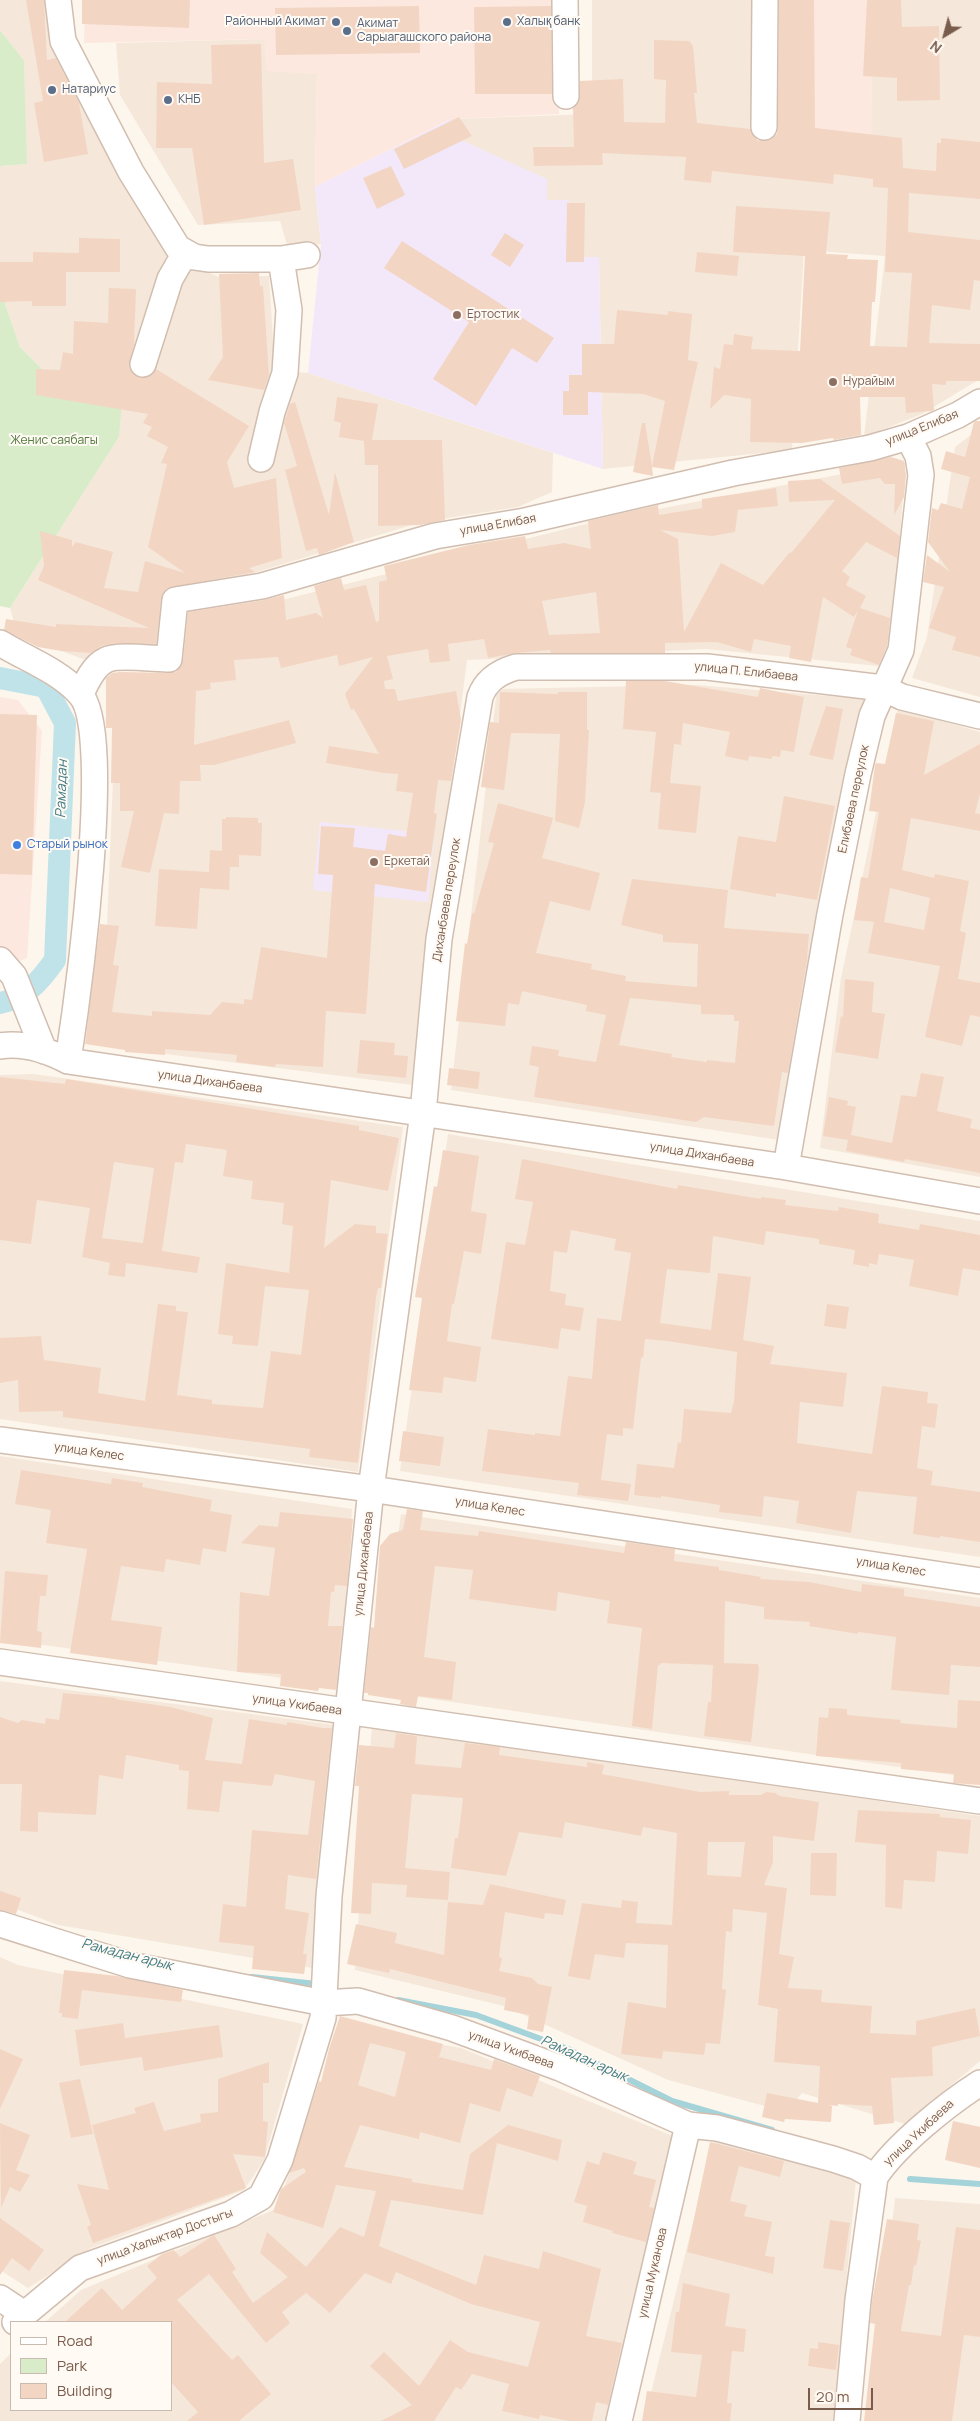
<!DOCTYPE html>
<meta charset="utf-8">
<style>
body{margin:0}
#map{position:relative;width:980px;height:2421px;overflow:hidden;background:#fdf6ec;font-family:Manrope,sans-serif}
canvas{display:block}
.legend{position:absolute;left:10px;top:2321px;width:162px;height:90px;box-sizing:border-box;background:#fffaf3;border:1px solid #cabbb1;margin:0;padding:6px 9px;list-style:none;font-size:15px;color:#7a5c4d}
.legend li{display:flex;align-items:center;gap:10px;height:25px}
.legend b{width:25px;border:1px solid #cabbb1}
.north{position:absolute;left:920px;top:10px;width:50px;height:50px;-webkit-text-stroke:4px #fffaf3;paint-order:stroke;rotate:217deg;font-size:14px;font-weight:700;line-height:20px;text-align:center;color:#7a5c4d}
.north::after{content:'';display:block;margin:auto;width:18px;height:22px;background:#7a5c4d;clip-path:polygon(50% 0,100% 100%,50% 72%,0 100%)}
.scale{position:absolute;left:808px;top:2388px;width:65px;height:22px;box-sizing:border-box;border:2px solid #7a5c4d;border-top:0;padding-left:6px;font-size:15px;line-height:18px;white-space:nowrap;color:#7a5c4d;-webkit-text-stroke:4px #fffaf3;paint-order:stroke}
</style>
<div id="map">
<canvas width="980" height="2421"></canvas>
<ul class="legend">
<li><b style="height:6px;background:#fff"></b>Road</li>
<li><b style="height:14px;background:#d8ecc9"></b>Park</li>
<li><b style="height:14px;background:#f3d5c3"></b>Building</li>
</ul>
<div class="north">N</div>
<div class="scale">20 m</div>
</div>
<script>
const g = document.querySelector('canvas').getContext('2d');
g.lineJoin = 'round';
function fillPath(path, color) { g.fillStyle = color; g.fill(path, 'evenodd'); }
function strokePath(path, color, width, dash) { g.strokeStyle = color; g.lineWidth = width; g.lineCap = dash ? 'butt' : 'round'; g.setLineDash(dash || []); g.stroke(path); }
function write(font, color, halo, rows, align = 'center') {
  g.font = font + ' Manrope,sans-serif'; g.lineWidth = 4; g.setLineDash([]); g.textBaseline = 'middle'; g.strokeStyle = halo; g.fillStyle = color; for (const [text, x, y, turn = 0] of rows) {
    g.save(); g.translate(x, y); g.rotate((+turn || 0) * Math.PI / 180); g.textAlign = isNaN(turn) ? turn : align; if (halo) g.strokeText(text, 0, 0); g.fillText(text, 0, 0); g.restore();
  }
}
fillPath(new Path2D(`
 M0,0H48L50,42L95,131L179,260L219,277L269,276L275,370L308,373L553,453L552,492L518,507L422,522L227,581L171,585L159,645L83,659L18,635L10,608L119,437L61,388L20,347L0,289V166L26,164L24,62L0,30Z
 M592,0H754L756,141L871,137L872,0H980V379L922,414L864,437L885,256L804,250L792,450L603,469L599,257H569V200H547L459,139L451,119L592,114Z
 M264,39L317,74L315,187L321,244L287,245L280,221L198,225L120,95L116,43Z
 M980,428V697L912,678L927,637L955,447Z
 M905,462L894,629L878,666L706,649L467,660L413,1085L102,1046L117,682L194,671L230,613L606,519Z
 M696,685L864,699L779,1140L451,1090L497,689Z
 M898,708L980,732V1177L820,1148L841,978Z
 M34,1074L403,1127L358,1472L0,1419V1075Z
 M448,1134L980,1221V1557L400,1471Z
 M0,1456L352,1509L340,1686L0,1639Z
 M401,1514L980,1598V1779L377,1691Z
 M0,1681L335,1725L312,1968L58,1925L0,1903Z
 M372,1725L980,1816V2061L905,2124L802,2093L787,2112L668,2080L504,2006L355,1970Z
 M0,1957L18,1965L303,2024L264,2160L244,2190L91,2248L28,2288L0,2270Z
 M343,2027L461,2048L675,2137L605,2421H0V2364L11,2353V2410H171V2322H45L81,2290L276,2209Z
 M715,2134L816,2158L856,2180L833,2421H644Z
 M895,2198L980,2204V2421H870Z`), '#f5e8da');
fillPath(new Path2D(`
 M85,0H558L559,114L451,119L315,187L317,74L267,71L264,39L84,43Z
 M782,0H872L871,138L781,139Z
 M0,697L18,700L42,731L27,958L0,969Z`), '#fde8e0');
fillPath(new Path2D(`
 M451,119L459,139L547,179V200H569V257H599L603,469L308,373L321,244L315,187Z
 M320,822L434,834L428,902L313,890Z`), '#f3e8fa');
fillPath(new Path2D(`
 M0,30L24,61L27,164L0,166Z
 M0,289L20,347L61,388L122,398L119,437L10,608L0,606Z`), '#d8ecc9');
strokePath(new Path2D(`
 M252,1977L316,1984
 M398,2000L476,2015L568,2049L672,2101L772,2130
 M910,2179L980,2184`), '#a5d3da', 6);
strokePath(new Path2D(`
 M0,678L46,687L65,723L55,960C40,981 26,998 0,1003`), '#bfe3e8', 22);
fillPath(new Path2D(`
 M26,0H44L47,60L56,58L79,103L88,154L44,162L34,103L43,101Z
 M82,0H190L189,28L82,24Z
 M779,0H814L815,128L902,138L903,168L936,171L937,143H941V138L980,142V199L909,193L908,232L980,240V281L974,280L970,310L932,305L929,343L980,344V381H946V385L932,384L934,410L932,411L906,413L905,397H860L861,435L834,440L833,438L802,443L750,442L751,399L724,395L710,409L714,367L720,369L724,344L733,345L734,334L753,337L751,349L800,351L805,256L733,252L736,206L830,212L826,254L848,255L847,259L878,260L875,302H872L870,346L907,347L912,273L885,272L888,188L873,187V179L834,174L833,184L712,171L711,183L684,180L686,157L602,153L603,165L534,166L533,147H574L573,108L578,103L580,96V81L623,79L624,122L665,123L666,80L654,79V40L689,41L693,46L697,93H694L697,123L750,129L757,140L764,141L771,139L777,134L778,127Z
 M867,0H901L902,27L939,26L940,100L897,101V78L863,76Z
 M419,6L420,53L276,55L275,8Z
 M551,6L552,94H475L474,7Z
 M261,44L264,163L293,159L301,210L204,225L192,148H156L157,82L212,84L211,45Z
 M459,117L472,136L404,169L394,149Z
 M391,166L405,195L377,209L363,178Z
 M567,203H585L584,262H566Z
 M505,233L524,245L510,267L491,255Z
 M79,238L120,239V272H66V306H32V301L0,302V262H33V252L79,253Z
 M402,241L554,338L537,363L512,348L476,406L433,379L469,322L384,268Z
 M697,252L739,256L737,276L695,272Z
 M259,273L260,286H263L269,375L264,390L208,380L223,357L219,274Z
 M109,288L136,289L134,344L129,367L133,374L146,378L152,375L156,369L249,426L227,462L234,488L276,478L282,558L249,568L255,572L167,588L161,599L156,644L117,643L101,646L91,653L61,651L38,647L4,630L6,619L56,627V624L149,628L38,580L44,566L40,531L72,540V547L76,542L113,552L104,588L138,592L145,561L185,573L148,547L167,464L161,463L168,447L147,436L152,427L143,423L148,414L36,395V369L60,370L63,352L73,354L74,321L108,323Z
 M617,310L668,315V311L692,314L688,360L698,362L674,470L652,467L653,476L633,472L642,423H645L652,466L665,401L643,394L588,392V415H563V391H569V375H582V344H614Z
 M337,397L378,404L372,440H442L445,520L420,525L378,526V465H365L364,441L339,437L341,423L334,421Z
 M295,402L329,515L335,472L354,542L319,555L317,548L306,551L285,470L297,466L284,423L290,404Z
 M976,421H980V657L952,650L956,637L929,628L944,587L923,582L927,555L950,572L928,542L932,508L938,510L941,503L962,509L970,477L941,469L946,451L965,457L974,422Z
 M891,457L904,461L906,475L904,497L894,515L895,484H885L880,478L842,484L839,468Z
 M820,479L900,536L897,558L866,542L842,571L850,577L846,585L866,596L860,608L890,618L887,646L879,665L850,655L852,649L846,647L858,610L854,617L823,597L811,662L789,658L791,646L754,639L751,652L717,642L665,643V653H551L550,650L516,653L488,658L484,639L448,644L450,661L430,663L428,649L387,656L393,679L384,681L385,689H395L398,701L456,691L461,720L451,781L438,780L434,813L437,814L426,892L375,884L366,1014L326,1011L323,1067L276,1064L275,1067L236,1062L237,1055L217,1053L165,1049V1055L125,1052V1050L85,1044L100,924L119,926L113,965L119,966L112,1012L152,1016V1011L210,1015L222,1002L244,1004V999L252,1000L261,947L327,958L333,875L318,874L321,826L355,828L353,847L385,851L388,834L406,837L413,793L396,791L398,774L384,773L326,763L329,746L379,754L354,709L351,710L345,694L373,657L339,666L337,655L281,668L278,657L234,660L236,680L210,683L211,689L196,691L194,745L289,720L296,743L214,765H200L201,781H180L179,814L164,813L150,873L121,867L134,811H120V783H111L112,728H106V678L112,673L120,672L169,673L176,672L183,660L188,612L264,600L284,595L286,620L316,613L323,618L314,586L341,578L344,590L366,585L376,622L379,621V582L387,580L384,566L469,545L525,536L528,549L564,543L591,549L588,521L658,505L659,515L702,508V499L776,488L778,506L738,510L735,532L712,536L660,530L678,539L684,632L721,563L763,585L789,553L792,552L835,500L789,502L788,481ZM596,592L600,633L549,635L542,601Z
 M626,681H665L758,697L760,688L804,697L794,752L781,750L780,757L772,756V759L749,756L748,761L725,756L730,732L683,723L681,745L674,744L670,783L701,786L696,833L658,829L661,793L650,792L656,732L623,729Z
 M500,692L558,694V692H587V730H589L585,802L579,828L555,821L560,734L511,733L504,790L481,787L490,722L499,723Z
 M826,706L843,709L833,760L809,755Z
 M896,713L934,721L924,775L980,744V794L975,813L980,814V831L911,818L902,870L934,878L935,874L969,881L960,931L966,933L958,979L980,983V1017L970,1015L962,1046L925,1037L940,966L868,953L874,922L854,920L861,877L868,878L879,812L869,811L875,765L876,763L885,764ZM890,888L930,898L924,930L884,922Z
 M0,714L37,715L32,875L0,874Z
 M784,796L835,806L817,900L776,893V897L730,889L738,836L776,842Z
 M498,803L553,818L542,858L600,873L590,911L550,901L536,953L592,964L591,969L626,976L625,981L697,987L698,944L663,942V935L621,925L632,879L728,890L724,928L809,934L807,960L788,1073L782,1072L774,1126L704,1117L696,1122L534,1097L539,1067L529,1065L532,1046L559,1050L558,1056L596,1062L606,1015L586,1011L587,1005L522,991L519,1005L508,1003L505,1026L456,1021L465,943L467,944L472,913L474,914L494,843L488,842ZM630,998L701,1005V1014L734,1015V1021H739L735,1063L707,1060V1062L671,1057L672,1054L619,1045Z
 M226,817L258,818V823H262L261,856L239,855V867H230L229,890L200,888L197,929L155,926L159,869L209,872L210,850L222,851V819H226Z
 M845,979L874,982L872,1012L885,1014L878,1059L835,1052L841,1016L843,1017Z
 M360,1040L395,1043L394,1055L408,1056L406,1078L357,1073Z
 M449,1068L480,1072L478,1089L447,1085Z
 M921,1073L944,1077L937,1111L972,1119L970,1128L980,1130V1173L905,1159L904,1162L846,1151L848,1140L823,1136L829,1097L848,1101L847,1105L856,1107L851,1135L892,1143L901,1095L916,1097Z
 M0,1077L65,1084L66,1079L359,1126V1130L399,1138L388,1191L331,1180L324,1248L355,1224L376,1226V1233L388,1234L381,1288H378L376,1297L358,1463L309,1457L310,1449L63,1417V1411L19,1412L18,1380L0,1383V1338L41,1336L44,1360L101,1368L98,1393L145,1401L158,1304L176,1306V1311L188,1312L177,1395L212,1400V1404L263,1408L271,1351L301,1355L309,1290L265,1286L258,1346L232,1344L233,1336L218,1334L226,1263L289,1273L293,1226L282,1224L284,1203L251,1199L253,1181L223,1176L227,1150L186,1144L183,1163L175,1162L162,1251L200,1257L197,1273L126,1263L125,1277L108,1275L110,1263L82,1257L90,1208L37,1200L31,1244L0,1240ZM114,1162L154,1168L143,1243L102,1238Z
 M443,1150L479,1156L471,1211L487,1214L481,1254L464,1251L454,1304H452L447,1341L481,1347L476,1382L444,1377L442,1393L409,1390L422,1298L415,1297L434,1186L437,1187Z
 M522,1159L677,1189L678,1185L761,1199V1197L786,1200L785,1205L838,1211L839,1207L879,1214L878,1223L919,1230L920,1224L980,1235V1271L963,1268L958,1296L909,1286L914,1260L879,1254L877,1265L869,1263V1267L853,1264L855,1250L819,1244V1239L766,1231L764,1245L713,1236L710,1273L667,1269L660,1323L711,1330L718,1273L751,1277L743,1340L774,1346L770,1364L847,1373L843,1407L800,1402L797,1443L872,1454L882,1386L928,1392L927,1403L938,1404L935,1428L922,1426L917,1468L933,1471L931,1485L980,1492V1542L940,1536V1538L913,1534L917,1497L857,1491L851,1533L796,1523L799,1501L764,1496L762,1517L719,1512L720,1505L661,1496V1498L634,1495L637,1464L674,1468L678,1442L681,1443L684,1409L731,1413L734,1401L737,1352L667,1341L645,1339L643,1358L641,1357L633,1429L623,1428V1436L607,1434L601,1480L631,1484L628,1501L577,1495L579,1483L482,1471L488,1429L535,1435V1433L560,1436L568,1376L592,1379L597,1318L621,1321L631,1253L614,1250L616,1239L571,1230L567,1253L554,1251L550,1291L566,1294L565,1305L584,1308L580,1331L561,1328L558,1349L491,1339L506,1242L525,1245L533,1202L515,1199Z
 M827,1304L849,1307L846,1329L824,1326Z
 M403,1431L444,1437L440,1466L399,1461Z
 M21,1470L111,1484L112,1478L143,1483L142,1487L212,1500L210,1511L232,1515L226,1552L203,1548L200,1565L166,1559L164,1572L121,1566L111,1620L162,1627L157,1665L70,1653L87,1549L46,1543L51,1510L15,1504Z
 M407,1509L423,1511L420,1530L478,1536L479,1531L624,1553L626,1542L675,1549L674,1561L719,1567V1570L761,1577L760,1579L809,1582L861,1592L862,1584L904,1589V1596L980,1607V1667L951,1665L949,1695L891,1690L896,1637L858,1632V1634L809,1626L810,1622L764,1619V1607L725,1601L724,1663L758,1664L759,1669L751,1742L704,1736L708,1702H711L713,1665L661,1663L660,1665H658L652,1729L632,1726L642,1628L607,1623L610,1601L558,1592L556,1611L469,1599L473,1570L435,1566L424,1657L456,1662L452,1700L418,1696L416,1707L400,1704L401,1700L368,1695V1693H364L371,1627L374,1628L380,1546L390,1534L403,1530Z
 M280,1512L353,1519L347,1586L335,1585L334,1592H331L328,1626H342L336,1690L319,1688L318,1691L280,1686L281,1674L237,1672L240,1592L269,1596L275,1548L241,1543L259,1525L278,1527Z
 M5,1571L48,1575L46,1596H40L37,1631L42,1632L41,1648L0,1643Z
 M63,1693L116,1698L115,1699L170,1707L213,1718L205,1760L242,1764L249,1719L287,1725V1722L323,1728H332L316,1879L288,1875L285,1909L309,1913L303,1954H307L304,1974L252,1969L254,1946L219,1942L223,1904L246,1907L252,1830L308,1835L315,1781L275,1774L272,1786L223,1781L219,1812L187,1809L189,1771L179,1770V1765L126,1755L123,1779L99,1775L96,1815L38,1812V1832L20,1831L22,1784H0V1717L18,1723L22,1720L45,1724L46,1718L59,1720Z
 M958,1700L980,1701V1785L953,1783L954,1774L901,1769V1763L816,1756L819,1717L828,1718L829,1708L847,1709V1715L901,1720L900,1723L957,1728Z
 M396,1733L417,1736L415,1764L461,1768L465,1743L500,1747L499,1755L587,1767V1762L604,1765L602,1774L700,1792L729,1791V1795H761L766,1792L775,1793L780,1796L819,1802L814,1841L773,1836V1862L764,1885L787,1888L779,1954L794,1957L788,1988L822,1990L821,2002L872,2006L870,2033L916,2035V2021L975,2008L980,2036L932,2047L933,2076L891,2078L894,2123L874,2125L872,2106L838,2104V2106L828,2105L832,2106L831,2122L785,2119L784,2122L762,2117L767,2093L818,2103L820,2066L774,2062L778,2009L758,2005L767,1913L733,1909L732,1932L726,1931L722,1989L726,1990L720,2044L706,2043L704,2055L663,2051L662,2059L621,2054L628,2002L666,2008L668,1945L626,1943L624,1958L595,1954L590,1980L568,1976L582,1903L621,1908L622,1900L638,1902L636,1923L672,1925L677,1833L643,1827L641,1836L565,1822L562,1838L519,1832L506,1876L451,1868L455,1838H458L463,1798L412,1794L405,1868L450,1872L448,1900L406,1897L407,1885L372,1883L371,1914L351,1913L359,1786H355L359,1745L394,1748ZM708,1842H745L741,1877L707,1875Z
 M858,1810L940,1814V1817L971,1820L968,1854L937,1851L935,1882L904,1880L902,1909L885,1907L886,1845L855,1842Z
 M811,1853H837L836,1896L810,1895Z
 M490,1884L566,1900L563,1915L545,1913L544,1919L505,1912L499,1956L502,1959L499,1971L532,1978L538,1984L552,1987L543,2032L527,2029L529,2015L504,2010L506,1998L390,1969L389,1973L347,1964L356,1924L397,1933L395,1943L444,1955L448,1902L483,1905Z
 M0,1891L21,1898L16,1914L0,1910Z
 M64,1970L117,1976L183,1990L181,2002L82,1990L78,2019L62,2017V2013H59Z
 M340,2016L443,2044L439,2057L491,2070L494,2059L540,2076L532,2097L507,2088L500,2112L470,2103L460,2143L420,2132L419,2139L360,2125L344,2167L412,2179V2182L463,2190L470,2154L508,2125L562,2140L558,2161L497,2143L483,2215L391,2200L379,2246L476,2285L484,2255L539,2269L543,2251L601,2269L586,2336L622,2343L608,2405L596,2402L592,2421H569L540,2415L539,2419L502,2411L509,2384L472,2374L461,2390L456,2387L434,2421H381L412,2405L370,2366L384,2352L419,2386L450,2340L468,2352L528,2367L540,2322L471,2304L396,2272L391,2284L365,2273L330,2313L306,2293L282,2312L290,2323L266,2343L209,2274L177,2300L232,2360L238,2355L271,2394L239,2421H187L198,2412L171,2382V2322H65L102,2288L122,2310L157,2278L147,2266L162,2254L174,2250L180,2257L214,2235L236,2269L232,2272L253,2303L288,2277L260,2253L267,2232L306,2267L340,2227L364,2237L376,2191L336,2185L323,2228L273,2212L281,2189L306,2172L304,2168L289,2173L319,2081L321,2082L329,2049ZM370,2043L406,2052L395,2097L358,2085Z
 M123,2023L125,2038L219,2025L223,2057L144,2071L142,2057L80,2066L75,2030Z
 M0,2049L23,2059L0,2109Z
 M269,2062V2083H263V2121L268,2122L265,2157L233,2154L246,2188L93,2243L87,2227L91,2225L77,2184L109,2190L92,2125L136,2113L134,2108L154,2102L164,2131L201,2122L200,2114L218,2112V2079Z
 M80,2079L93,2134L71,2138L59,2083Z
 M953,2121L980,2127V2168L945,2160Z
 M0,2123L30,2135L16,2170L30,2175L20,2192L10,2187L1,2208Z
 M710,2142L784,2161L780,2177L739,2166L730,2201L747,2205L744,2216L772,2222L765,2256L775,2257L773,2274L687,2252Z
 M603,2152L637,2162L633,2174L656,2180L649,2207L654,2208L646,2242L612,2233L613,2231L583,2222L587,2206L574,2202L587,2161L599,2165Z
 M0,2218L44,2250L29,2271L12,2258L0,2275Z
 M887,2219L919,2224L917,2240L921,2241L916,2266L914,2265L911,2285H909L901,2331L941,2336L956,2227L980,2230V2337L964,2335L952,2421H864L875,2324L870,2323L872,2302Z
 M830,2220L850,2223L843,2271L823,2268Z
 M683,2283L730,2294L725,2326L746,2329L744,2352L732,2351L727,2403H732L730,2421H642L647,2391L696,2397L702,2355L671,2352L676,2312H679Z
 M818,2342L839,2345L836,2370L808,2366L810,2348L818,2349Z`), '#f3d5c3');
const street = new Path2D(`
 M58,0L63,41L131,172L178,248L194,257L208,259H281L307,255
 M565,0L566,96
 M764,127L765,0
 M143,364L170,279L185,253
 M261,459L272,412L285,373L289,310L281,259
 M0,643C26,659 58,670 80,694C115,732 77,1002 68,1061
 M81,694C86,683 93,666 106,660C117,654 155,659 169,659L175,600L262,586L435,536L525,521L733,473L870,448L908,437L958,415L980,402
 M0,960L14,976L44,1051
 M0,1046C24,1042 47,1050 68,1061L786,1167L980,1201
 M786,1167L830,914L858,774L872,716L901,650L921,475L918,456L908,437
 M0,1440L371,1489L980,1581
 M0,1662L980,1801
 M0,1924L130,1965L324,2003L358,2001L452,2028L560,2068L688,2125L717,2128L833,2159L857,2167L875,2177
 M0,2298L24,2314
 M15,2322L80,2268L231,2214L261,2197L280,2160L323,2018L329,1896L371,1489L423,1113L439,939L480,697C486,680 499,672 516,667H707L883,688L902,697L980,716
 M619,2421L688,2125
 M847,2421L858,2300L875,2177C896,2145 947,2104 980,2083`);
strokePath(street, '#d1beb0', 28);
strokePath(street, '#fff', 25);
for (const [x, y, r, color] of [
 [336,22,5,"#5c6f8a"],
 [507,22,5,"#5c6f8a"],
 [347,31,5,"#5c6f8a"],
 [52,90,5,"#5c6f8a"],
 [168,100,5,"#5c6f8a"],
 [457,315,5,"#8d6e63"],
 [833,382,5,"#8d6e63"],
 [17,845,5,"#3f7fe0"],
 [374,862,5,"#8d6e63"]
]) { const dot = new Path2D(); dot.arc(x, y, r, 0, 2 * Math.PI); g.fillStyle = color; g.fill(dot); strokePath(dot, '#fffaf3', 2); }
write('12px', '#4e5e75', '#fffaf3', [
 ["Районный Акимат",326,22,"right"],
 ["Халық банк",517,22],
 ["Акимат",357,24],
 ["Сарыагашского района",357,38],
 ["Натариус",62,90],
 ["КНБ",178,100]
], 'left');
write('12px', '#785e54', '#fffaf3', [
 ["Ертостик",467,315],
 ["Нурайым",843,382],
 ["Еркетай",384,862]
], 'left');
write('12px', '#7a5c4d', '#fffaf3', [
 ["улица Елибая",922,428,-22],
 ["улица Елибая",498,525,-10],
 ["улица П. Елибаева",746,672,6],
 ["Елибаева переулок",854,799,-78],
 ["Диханбаева переулок",447,900,-81],
 ["улица Диханбаева",210,1082,8],
 ["улица Диханбаева",702,1155,9],
 ["улица Келес",89,1452,8],
 ["улица Келес",490,1507,9],
 ["улица Диханбаева",364,1564,-84],
 ["улица Келес",891,1567,9],
 ["улица Укибаева",297,1705,8],
 ["улица Укибаева",511,2050,20],
 ["улица Укибаева",919,2133,-43],
 ["улица Халыктар Достыгы",165,2237,-20],
 ["улица Муканова",653,2273,-77]
]);
write('12px', '#537a41', '#fffaf3', [
 ["Женис саябагы",54,441]
]);
write('12px', '#366cbe', '#fffaf3', [
 ["Старый рынок",27,845]
], 'left');
write('italic 14px', '#437c86', '#fffaf3', [
 ["Рамадан",62,789,-88],
 ["Рамадан арык",127,1955,14],
 ["Рамадан арык",584,2059,24]
]);
</script>
